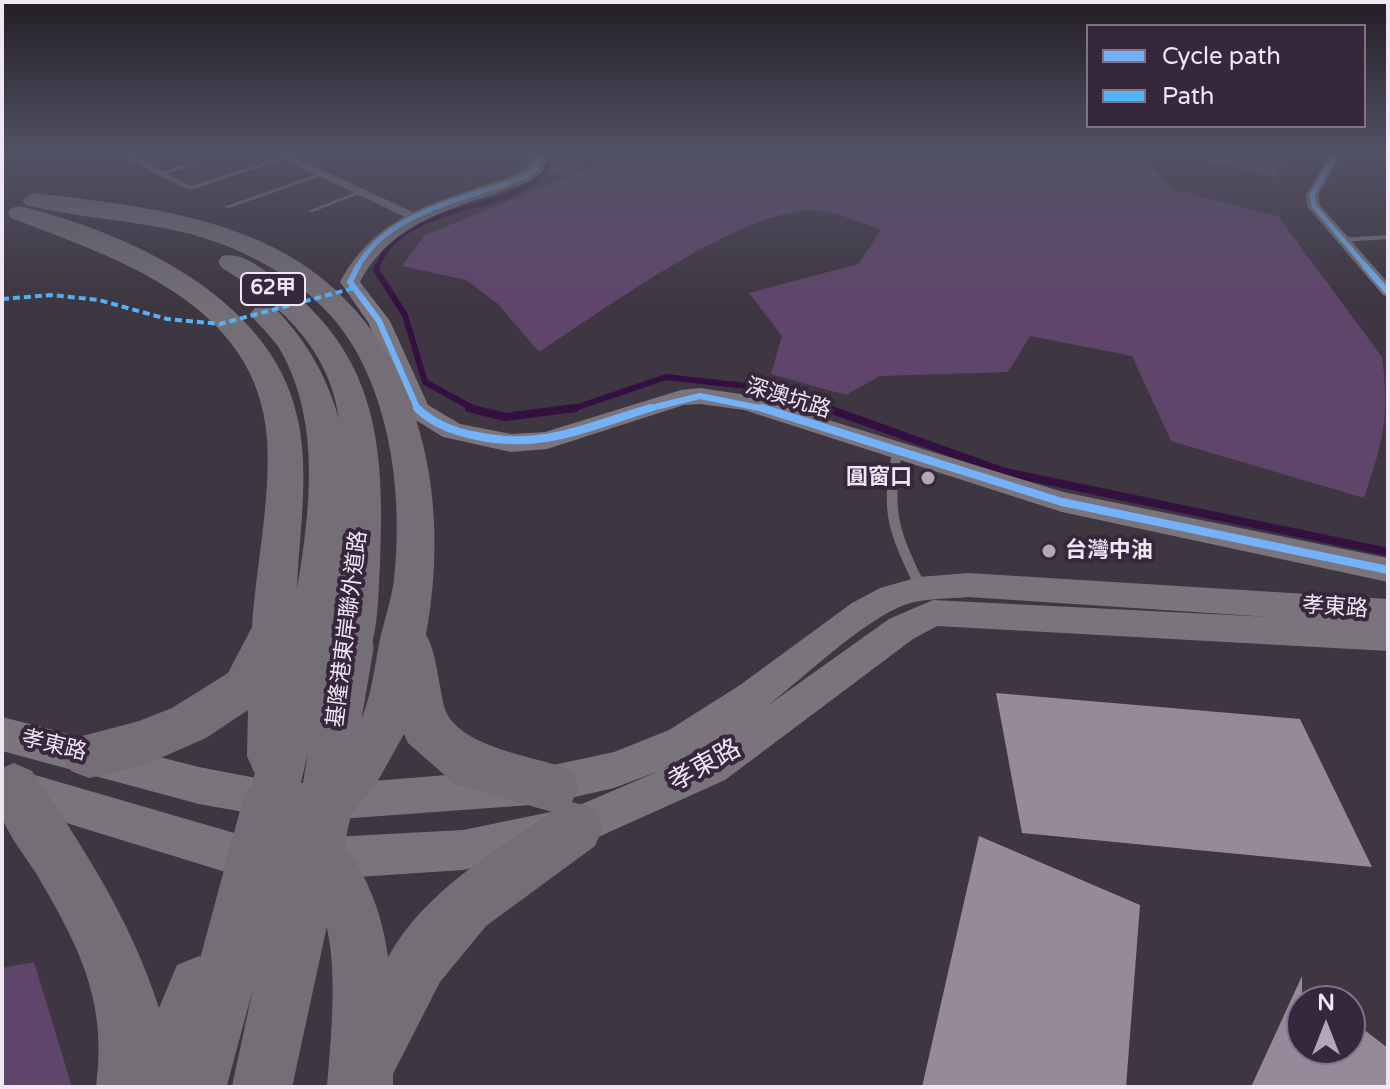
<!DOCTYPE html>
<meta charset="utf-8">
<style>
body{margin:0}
#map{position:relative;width:1390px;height:1089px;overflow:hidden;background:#3e3641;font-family:"Varela Round",sans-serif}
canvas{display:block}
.frame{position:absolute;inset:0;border:4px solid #f0e6f4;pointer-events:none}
.legend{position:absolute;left:1086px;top:24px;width:280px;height:104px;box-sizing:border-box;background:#36273c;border:2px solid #807386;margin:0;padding:10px 14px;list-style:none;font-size:24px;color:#f0e6f4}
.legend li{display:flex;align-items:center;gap:16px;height:40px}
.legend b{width:40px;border:2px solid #807386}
.north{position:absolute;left:1286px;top:985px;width:80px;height:80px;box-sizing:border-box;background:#36273c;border:2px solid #807386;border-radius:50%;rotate:0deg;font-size:22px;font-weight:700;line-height:32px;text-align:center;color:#f0e6f4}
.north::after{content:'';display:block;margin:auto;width:28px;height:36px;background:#b2a8b5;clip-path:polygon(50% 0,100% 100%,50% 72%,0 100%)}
</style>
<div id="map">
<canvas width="1390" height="1089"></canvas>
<div class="frame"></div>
<ul class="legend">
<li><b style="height:10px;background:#73b2f8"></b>Cycle path</li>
<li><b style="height:10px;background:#52b3f8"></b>Path</li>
</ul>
<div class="north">N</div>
</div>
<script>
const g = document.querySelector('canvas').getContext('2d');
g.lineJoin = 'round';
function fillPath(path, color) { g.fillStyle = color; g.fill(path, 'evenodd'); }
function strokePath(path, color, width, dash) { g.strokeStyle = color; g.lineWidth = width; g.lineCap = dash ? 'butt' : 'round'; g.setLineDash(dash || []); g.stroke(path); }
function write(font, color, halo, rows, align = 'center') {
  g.font = font + ' "Varela Round","Noto Sans TC",sans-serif'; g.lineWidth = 8; g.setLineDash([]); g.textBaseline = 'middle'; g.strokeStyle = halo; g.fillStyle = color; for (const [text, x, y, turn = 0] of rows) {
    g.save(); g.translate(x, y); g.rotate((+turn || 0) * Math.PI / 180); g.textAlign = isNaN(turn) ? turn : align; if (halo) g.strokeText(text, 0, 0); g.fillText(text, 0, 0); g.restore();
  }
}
fillPath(new Path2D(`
 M564,154H588L584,166L567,176L546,172Z
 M701,154H1129L1151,166L1173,189L1278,216L1382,357C1390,418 1383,441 1364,498L1171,441L1132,356L1030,336L1008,372L880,376L846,395L771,374L782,336L749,293L858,264L881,230C862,222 830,210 810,210C737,212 602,311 539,352L498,304L466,280L402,266L425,235L590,168Z
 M1178,154H1287L1276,177Z
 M34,962L72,1087H2V968Z`), '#60456b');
strokePath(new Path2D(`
 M377,268C399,205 494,214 536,180C543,175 548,162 553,154`), '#33103f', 5);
strokePath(new Path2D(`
 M377,266L376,270L405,315L425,382L476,410
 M569,410L666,377L773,389L831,410`), '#33103f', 6);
strokePath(new Path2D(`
 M469,408L505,417L575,408
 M826,408L1005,472L1388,552`), '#33103f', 8);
fillPath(new Path2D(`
 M996,693L1300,719L1372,867L1022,833Z
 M979,836L1140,905L1126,1087H922Z
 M1302,976V1049H1350V1019L1388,1048V1087H1251Z`), '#95899a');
strokePath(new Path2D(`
 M445,154L469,178`), '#716c73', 3, [1, 4]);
fillPath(new Path2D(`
 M121,154H128L138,159L155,154H163L162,155L143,161L162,171L196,162V164L167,174L191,186L285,156L290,157L190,190L158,175Z
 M322,172L325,174L324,175L229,208L224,207Z
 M359,191L364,192L313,212L308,211Z
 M1388,235V239L1341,242L1337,240L1341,238Z
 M897,449L902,452C891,514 900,533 927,588L925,591H917L915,588C889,532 880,514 892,452Z`), '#757277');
fillPath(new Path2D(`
 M273,154H288L421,216L409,219Z
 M518,154H545L547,156L541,160Z
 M1330,154H1342L1318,195L1320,205L1388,283V297L1383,295L1307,206L1306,195Z`), '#757277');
fillPath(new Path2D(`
 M534,154H550L541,173L530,181C467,206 394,216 360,282L390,321L428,405L460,424L511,434L545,432L681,390L700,388L747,395L1063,492L1388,558V582L1062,512L744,410L700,404L684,405L547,449L511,452L443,437L409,416L368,322L340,282C380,208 446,202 518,173L528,166Z
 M968,573L1388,599V651L937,626L913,639L725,780L576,847L463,870L313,880L298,874L292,859L298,844L313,838L463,830L575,807L659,771L614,788L544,804L299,822L199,804L2,751V717L199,767L282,783H349L544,767L614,752L669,730L740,685L852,603L880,588L919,577ZM968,597L1270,617L933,600L889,619L767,706C805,677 864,619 907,604C926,598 948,599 968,597ZM727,734L699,754L663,769Z
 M11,768L255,839H269L284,845L290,860L284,875L269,881H255L11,806L2,802V772Z`), '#7a747c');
fillPath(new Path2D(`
 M34,193C110,202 189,210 260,241C414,309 455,482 426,635C436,650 439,686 444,706C455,748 537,756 571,770L579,787L572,802L595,808L603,827L595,846L486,926L440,982L393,1074V1087H327C331,1037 340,956 321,909C309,880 282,861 270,832C289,786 345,764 363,715C372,691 375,664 380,639C385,619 391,600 394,580C404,495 390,382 331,316C307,289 276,268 243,253C174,220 99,223 26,205L22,200ZM404,734L408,743L455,784L552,812C492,853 425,891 388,957C382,911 365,869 335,833L375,786Z
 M20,206C130,233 278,300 299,425C309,479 299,536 297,590C310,512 321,425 282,353C274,338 260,327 250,314L255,308H275C307,342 326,374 339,419C329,348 280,304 222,268L218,262L222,256C243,251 264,270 280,282C379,356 385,450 380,565C378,595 379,633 366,660L350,666L334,660L330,651L325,661L309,667L296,662L297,756L290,772L272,779L254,772L247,756L248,710L206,738L142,766L89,778L71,771L64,755L71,739L139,721L172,708L228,673L252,627C256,565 271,501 267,438C257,303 118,259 11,218L8,213L11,208Z
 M14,763L32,771C83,847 131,920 159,1008L177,965L199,956L221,965L230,987L192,1087H96C108,1002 79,946 37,875C26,857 9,837 2,817C0,803 2,782 2,768Z`), '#746f76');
strokePath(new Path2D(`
 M270,811L309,648
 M322,811L350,647`), '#746f76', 47);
strokePath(new Path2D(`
 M196,1087L271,809
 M262,1087L322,809`), '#746f76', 59);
strokePath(new Path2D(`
 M2,299L51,295L99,300L167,319L220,324L354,288`), '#52b3f8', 4, [7, 4]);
strokePath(new Path2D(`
 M1336,154L1312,195L1314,206L1367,268
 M357,268C388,210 469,199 524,177L535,169L542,154`), '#73b2f8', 5);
strokePath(new Path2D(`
 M358,266L350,282L379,321L418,410
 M1365,266L1388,292
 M643,410L700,396L769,410`), '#73b2f8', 6);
strokePath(new Path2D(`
 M417,408C433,424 455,432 477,436C543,450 587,427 650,408
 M762,408L1062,502L1388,570`), '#73b2f8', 8);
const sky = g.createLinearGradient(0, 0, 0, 306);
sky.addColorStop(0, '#221e24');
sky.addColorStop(0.5, '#525265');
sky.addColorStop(1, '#52526500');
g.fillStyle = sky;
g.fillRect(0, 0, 1390, 306);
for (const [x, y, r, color] of [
 [928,478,8,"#b2a8b5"],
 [1049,551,8,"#b2a8b5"]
]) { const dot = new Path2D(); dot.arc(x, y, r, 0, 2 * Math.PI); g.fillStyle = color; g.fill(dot); strokePath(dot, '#36273c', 3); }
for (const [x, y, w] of [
 [273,289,64]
]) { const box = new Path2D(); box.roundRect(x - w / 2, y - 16, w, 32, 6); g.fillStyle = '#36273c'; g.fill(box); strokePath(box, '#f0e6f4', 2); }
write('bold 20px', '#f0e6f4', null, [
 ["62甲",273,289]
]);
write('22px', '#f0e6f4', '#36273c', [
 ["深澳坑路",788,399,17],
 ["孝東路",1335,608,4],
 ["基隆港東岸聯外道路",348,629,-83],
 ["孝東路",54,746,14]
]);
write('bold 22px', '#f0e6f4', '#36273c', [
 ["圓窗口",912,478],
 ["台灣中油",1065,551,"left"]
], 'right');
write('26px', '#f0e6f4', '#36273c', [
 ["孝東路",705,766,-29]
]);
</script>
